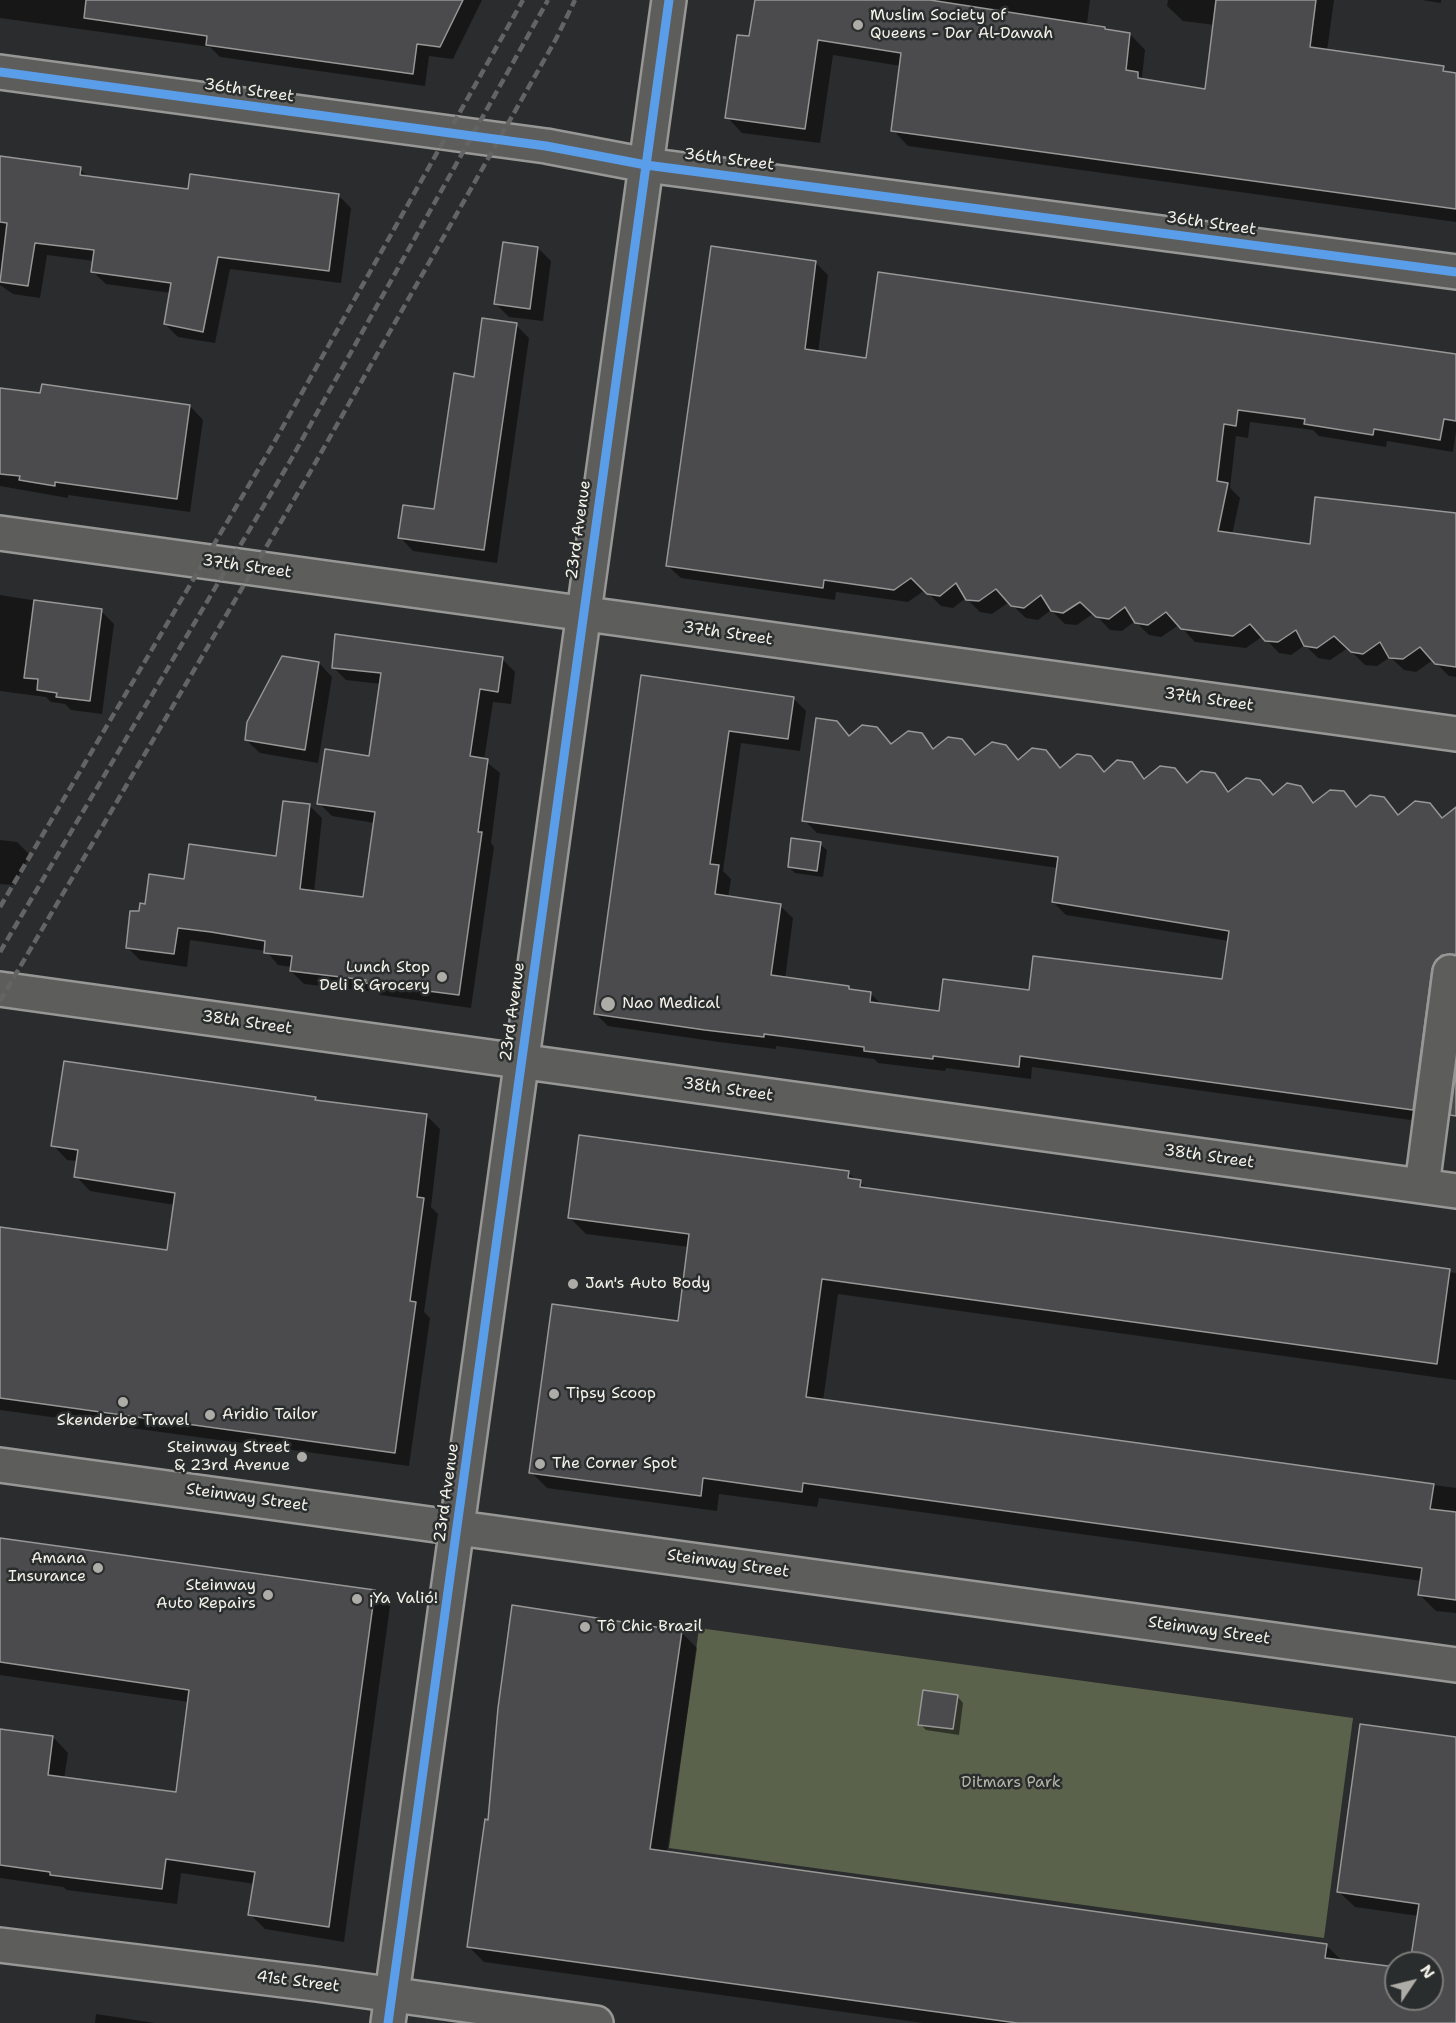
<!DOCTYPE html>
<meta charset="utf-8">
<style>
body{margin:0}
#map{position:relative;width:1456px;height:2023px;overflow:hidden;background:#2b2c2d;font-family:"Shantell Sans",sans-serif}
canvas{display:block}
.north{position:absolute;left:1384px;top:1951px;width:60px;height:60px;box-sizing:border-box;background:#2a2d2e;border:2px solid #7b7b78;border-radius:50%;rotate:55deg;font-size:16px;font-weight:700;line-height:24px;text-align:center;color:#f4f1e8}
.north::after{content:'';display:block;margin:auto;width:21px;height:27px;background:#aeaca7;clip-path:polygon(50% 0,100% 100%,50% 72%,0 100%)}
</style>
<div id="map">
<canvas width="1456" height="2023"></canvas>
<div class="north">N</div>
</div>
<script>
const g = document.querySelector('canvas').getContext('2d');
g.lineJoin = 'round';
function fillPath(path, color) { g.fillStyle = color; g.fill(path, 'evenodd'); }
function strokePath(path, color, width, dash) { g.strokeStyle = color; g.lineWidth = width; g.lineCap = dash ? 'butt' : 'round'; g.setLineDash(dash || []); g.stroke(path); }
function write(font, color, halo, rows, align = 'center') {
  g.font = font + ' "Shantell Sans",sans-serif'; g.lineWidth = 5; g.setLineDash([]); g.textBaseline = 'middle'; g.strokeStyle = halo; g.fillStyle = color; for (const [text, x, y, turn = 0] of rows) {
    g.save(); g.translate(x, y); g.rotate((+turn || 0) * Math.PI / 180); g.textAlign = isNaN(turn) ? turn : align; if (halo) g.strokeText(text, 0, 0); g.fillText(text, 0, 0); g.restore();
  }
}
fillPath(new Path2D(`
 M699,1628L1353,1718L1324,1938L669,1848Z`), '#5b624c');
fillPath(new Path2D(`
 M0,0H482L453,59L429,56L425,86L220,57L210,47L0,18Z
 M756,0H1090L1087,23L1105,26L1111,32L1130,34L1145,50L1142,77L1145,81L1207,90L1215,25L1183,21L1167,6L1168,0H1334L1327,51L1443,68L1449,74L1456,75V222L908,146L893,130L901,66L833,55L820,143L742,133L727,117L751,38Z
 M1422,0H1441V3Z
 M0,158L80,169L89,178L189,190L338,195L351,208L341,283L230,269L215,343L178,337L165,324L171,293L106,284L93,272L94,261L47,255L40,298L13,294L0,285Z
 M538,248L551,261L543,321L509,317L496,304Z
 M815,262L828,275L818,353L867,359L1456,355V431L1453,452L1387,441L1386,447L1319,436L1313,430L1250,422L1248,438L1236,436L1230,488L1240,498L1232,535L1311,545L1456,515V677L1449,676L1433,660L1416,672L1404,670L1390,657L1377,666L1365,665L1348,648L1330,660L1318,658L1305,645L1291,655L1279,653L1263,636L1246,648L1195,642L1179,625L1161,637L1149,635L1135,621L1122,631L1110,630L1094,613L1077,625L1065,624L1051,610L1038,620L1026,618L1009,602L992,614L980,612L966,598L953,608L941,606L925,590L908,602L836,592L835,600L681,578L668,566Z
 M516,325L529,338L497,563L413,551L400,537L436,511L476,378Z
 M0,389L190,406L203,420L190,512L68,495V498L0,486Z
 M0,595L101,611L114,624L102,714L71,710L65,704L51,702L46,697L0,691Z
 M502,659L515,672L511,704L493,702L484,760L500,773L491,843L494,847L471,1008L380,995L377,992L304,984L291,971L292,967L278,965L266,951L190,940L187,967L140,960L127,947L140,913L146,906L185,881L277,858L309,805L322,818L314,892L364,898L375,823L332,816L319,803L370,758L381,684L346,680L333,667Z
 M319,663L332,677L318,763L260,753L246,740Z
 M642,677L793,698L806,711L800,751L741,743L723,871L731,879L728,898L780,906L793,918L785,979L848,987L852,991L871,994L882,1005L940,1012L1030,991L1224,981L1229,941L1066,915L1053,902L1058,868L817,833L804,820L850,737L876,728L892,745L921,734L936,749L961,740L977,756L1005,746L1019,761L1045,752L1062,769L1091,758L1105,773L1131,763L1146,779L1174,769L1188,784L1214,775L1231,792L1260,781L1274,796L1300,787L1315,803L1343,793L1358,808L1384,798L1400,815L1429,805L1443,819L1456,809V967L1425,1122L1032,1067L1031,1079L946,1068L945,1071L878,1063L874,1059L776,1046V1049L719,1042L608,1026L595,1013Z
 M0,840L17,842L30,855L13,885L0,884Z
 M820,844L827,850L823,877L795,873L789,867Z
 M315,1099L318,1102L426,1115L440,1129L431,1207L438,1214L424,1312L430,1318L409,1466L0,1410V1229L168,1252L175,1205L90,1191L76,1176L78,1161L67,1160L53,1145Z
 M848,1173L869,1190L1456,1273V1380L838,1294L823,1401L1456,1488V1613L1436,1611L1420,1595L1422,1581L819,1498L817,1507L719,1494L717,1511L547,1488L531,1472L679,1323L689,1247L586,1234L570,1218Z
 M0,1540L375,1591L390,1606L344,1942L265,1929L250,1914L255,1884L181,1873L177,1904L67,1890L63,1887L0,1878V1730L53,1737L68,1753L64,1779L177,1794L189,1702L0,1675Z
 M681,1632L697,1648L667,1853L1326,1945L1342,1961L1396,1969V1999H1432V1963H1412L1419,1916L1355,1907L1339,1892L1456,1739V2023H923L484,1962L468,1946L489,1821Z
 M957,1696L963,1703L959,1735L926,1730L920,1724Z
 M96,2014L155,2023H95Z`), '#0007');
const building = new Path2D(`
 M86,0H463L440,47L417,44L413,74L206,45L207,36L84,18Z
 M755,0H930L1105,27V29L1130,33L1126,70L1138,72V78L1205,89L1216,0H1316L1310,47L1444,66L1443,71L1456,73V209L891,131L901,53L818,40L805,129L725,118L737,35L749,36Z
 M0,156L81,167L80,175L188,189L190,174L339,194L329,271L218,257L203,332L164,324L171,283L91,272L94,250L35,243L28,286L0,282L7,223L0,222Z
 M503,242L538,247L530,309L494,304Z
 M711,246L816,261L805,349L866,358L878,272L1456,354V421L1444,419L1440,440L1374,429L1373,435L1304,424L1305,419L1238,410L1236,426L1224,424L1217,481L1228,483L1218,531L1310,544L1315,497L1456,513V667L1435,664L1420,647L1403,659L1389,658L1380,642L1363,654L1351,652L1334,636L1317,648L1304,646L1296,630L1278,642L1265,641L1250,624L1233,636L1181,629L1166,612L1148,625L1135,623L1125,607L1109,619L1096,617L1080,602L1063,613L1051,611L1041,595L1024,608L1011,606L996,589L979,601L966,600L956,583L940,596L927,594L911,578L894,590L824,580L823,588L666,566Z
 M482,318L517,323L484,550L398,538L403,505L434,509L454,373L474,377Z
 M42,384L190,405L177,499L55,482V486L19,480L20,476L0,474V388L40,393Z
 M34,600L102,609L90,701L56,697L57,693L37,690L38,679L24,678Z
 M335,634L503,657L498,692L480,689L470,756L488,759L478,832H482L459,995L365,983L366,980L290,971L292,956L264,953L265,941L211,932L178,928L174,954L126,948L130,911H139L140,903L145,904L149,874L184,879L189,844L276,856L283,801L310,804L300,889L363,897L375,812L317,804L325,749L369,756L381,673L332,668Z
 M282,656L319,662L305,750L245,740L247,722Z
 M641,675L794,697L788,739L729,731L710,864L719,865L715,894L781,904L771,975L849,986V989L871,992L870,1002L939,1011L943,979L1029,990L1033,956L1222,979L1229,931L1052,902L1058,857L802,821L816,718L837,721L849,736L862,725L877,727L891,744L908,731L922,733L933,749L948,737L962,739L975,755L992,742L1006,745L1018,760L1032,748L1046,750L1060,768L1077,754L1091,756L1104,772L1117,760L1132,762L1144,779L1160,766L1175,768L1187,783L1201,771L1215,773L1228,792L1246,778L1260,780L1273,795L1287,783L1301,786L1313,803L1330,790L1344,791L1356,807L1370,795L1384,797L1398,815L1415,801L1430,803L1442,818L1456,807V955H1442L1436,960L1432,969L1413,1110L1020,1056L1019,1067L933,1056V1059L864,1051V1047L764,1034V1037L705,1030L594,1014Z
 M791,838L821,842L817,871L788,867Z
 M64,1061L316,1097L315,1100L427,1114L417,1197L424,1198L410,1301L416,1302L395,1453L0,1398V1227L167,1250L175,1193L74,1177L78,1150L51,1146Z
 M1456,1071V1116L1450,1115Z
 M579,1135L849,1171L848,1178L861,1180L860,1187L1450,1269L1437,1364L822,1279L806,1397L1434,1484L1430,1509L1456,1512V1600L1418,1595L1422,1568L1021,1513L803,1483L802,1492L703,1478L701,1496L529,1473L552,1304L678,1321L689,1234L568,1218Z
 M0,1538L375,1590L329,1927L248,1915L255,1872L166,1859L162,1889L50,1875V1872L0,1865V1729L53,1736L48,1775L176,1792L189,1690L0,1662Z
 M512,1605L682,1631L650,1849L1327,1944L1325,1958L1396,1967V1999H1432V1963H1410L1419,1904L1337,1892L1360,1724L1456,1737V2023H1017L467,1947L485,1819L488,1820L498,1708Z
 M923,1690L958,1695L953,1729L918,1725Z`);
fillPath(building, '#4b4a4d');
strokePath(building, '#979796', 1.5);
const minor = new Path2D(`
 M0,72L546,146L646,165L1456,272
 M0,533L1456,734
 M0,989L1456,1191
 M1422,1186L1450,972
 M0,1465L1456,1665
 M0,1945L316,1984L596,2023
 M388,2023L669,0`);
strokePath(minor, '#979796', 38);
strokePath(minor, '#5d5d5c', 33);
strokePath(new Path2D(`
 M0,907L272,446L523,0
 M0,952L289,463L548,0
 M0,1001L309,474L556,39L575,0`), '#646464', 4.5, [9, 4.5]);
strokePath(new Path2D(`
 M0,72L546,146L646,165L1456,272
 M388,2023L669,0`), '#5a9eea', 9);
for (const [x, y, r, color] of [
 [858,25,6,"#aeaca7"],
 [442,977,6,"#aeaca7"],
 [608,1004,8,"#aeaca7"],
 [573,1284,6,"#aeaca7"],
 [554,1394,6,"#aeaca7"],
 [123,1402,6,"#aeaca7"],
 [210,1415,6,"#aeaca7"],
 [302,1457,6,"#aeaca7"],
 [540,1464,6,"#aeaca7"],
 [98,1568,6,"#aeaca7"],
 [268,1595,6,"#aeaca7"],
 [357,1599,6,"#aeaca7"],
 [585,1627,6,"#aeaca7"]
]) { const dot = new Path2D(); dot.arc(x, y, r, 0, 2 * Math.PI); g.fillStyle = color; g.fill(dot); strokePath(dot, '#2a2d2e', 2); }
write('16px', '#f4f1e8', '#2a2d2e', [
 ["Muslim Society of",870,16],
 ["Queens - Dar Al-Dawah",870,34],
 ["Lunch Stop",430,968,"right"],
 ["Deli & Grocery",430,986,"right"],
 ["Nao Medical",622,1004],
 ["Jan's Auto Body",585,1284],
 ["Tipsy Scoop",566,1394],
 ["Aridio Tailor",222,1415],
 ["Skenderbe Travel",123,1421,"center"],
 ["Steinway Street",290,1448,"right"],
 ["& 23rd Avenue",290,1466,"right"],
 ["The Corner Spot",552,1464],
 ["Amana",86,1559,"right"],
 ["Insurance",86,1577,"right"],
 ["Steinway",256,1586,"right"],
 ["Auto Repairs",256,1604,"right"],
 ["¡Ya Valió!",369,1599],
 ["Tô Chic Brazil",597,1627]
], 'left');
write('16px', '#f4f1e8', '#2a2d2e', [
 ["36th Street",249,91,8],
 ["36th Street",729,160,7],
 ["36th Street",1211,224,8],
 ["23rd Avenue",579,530,-82],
 ["37th Street",247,567,8],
 ["37th Street",728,634,8],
 ["37th Street",1209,700,8],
 ["23rd Avenue",513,1012,-82],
 ["38th Street",247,1023,8],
 ["38th Street",728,1090,8],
 ["38th Street",1209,1157,8],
 ["23rd Avenue",447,1493,-82],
 ["Steinway Street",247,1498,8],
 ["Steinway Street",728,1564,8],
 ["Steinway Street",1209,1631,8],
 ["41st Street",298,1982,7]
]);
write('16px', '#b2b5a4', '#2a2d2e', [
 ["Ditmars Park",1011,1783]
]);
</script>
